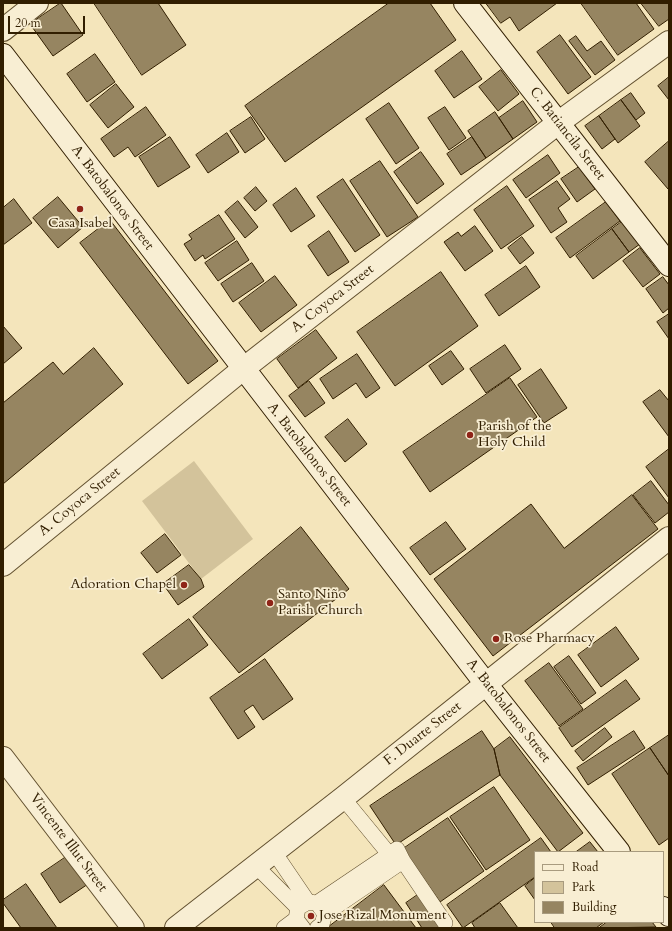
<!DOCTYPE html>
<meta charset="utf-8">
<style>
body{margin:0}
#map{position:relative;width:672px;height:931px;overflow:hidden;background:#f4e5bb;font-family:Cardo,serif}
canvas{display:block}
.frame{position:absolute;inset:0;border:4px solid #311e00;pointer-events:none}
.legend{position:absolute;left:534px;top:851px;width:130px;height:72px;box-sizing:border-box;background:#f8eed3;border:1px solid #a89b7f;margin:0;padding:5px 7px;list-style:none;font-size:12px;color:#311e00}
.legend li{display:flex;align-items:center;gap:8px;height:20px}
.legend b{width:20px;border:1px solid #a89b7f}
.scale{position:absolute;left:8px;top:16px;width:77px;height:18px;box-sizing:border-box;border:2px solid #311e00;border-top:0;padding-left:5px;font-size:12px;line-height:14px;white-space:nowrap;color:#311e00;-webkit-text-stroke:3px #f8eed3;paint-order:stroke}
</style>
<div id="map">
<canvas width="672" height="931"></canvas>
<div class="frame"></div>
<ul class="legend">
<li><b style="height:5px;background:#f8eed3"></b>Road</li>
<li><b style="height:11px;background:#d3c39b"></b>Park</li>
<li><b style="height:11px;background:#968561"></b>Building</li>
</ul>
<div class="scale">20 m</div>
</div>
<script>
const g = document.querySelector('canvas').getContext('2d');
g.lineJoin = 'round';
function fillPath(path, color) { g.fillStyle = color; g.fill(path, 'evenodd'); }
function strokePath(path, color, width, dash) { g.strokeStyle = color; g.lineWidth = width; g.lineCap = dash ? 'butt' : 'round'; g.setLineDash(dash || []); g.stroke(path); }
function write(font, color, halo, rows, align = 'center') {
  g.font = font + ' Cardo,serif'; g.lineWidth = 3.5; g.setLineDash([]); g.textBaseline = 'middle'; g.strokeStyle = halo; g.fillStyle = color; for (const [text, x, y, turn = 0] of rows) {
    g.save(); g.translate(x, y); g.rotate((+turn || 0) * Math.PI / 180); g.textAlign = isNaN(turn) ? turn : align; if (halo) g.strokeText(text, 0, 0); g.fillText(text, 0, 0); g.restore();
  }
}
fillPath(new Path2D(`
 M194,461L253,539L201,579L142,501Z`), '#d3c39b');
const building = new Path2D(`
 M61,3L83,35L53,56L30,24Z
 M94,3H158L186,45L142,75Z
 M389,3H430L456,40L285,162L245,106Z
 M486,3H557L519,31L510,17L501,23Z
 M581,3H636L654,29L618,55Z
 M641,3H669V19L659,26Z
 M560,35L591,77L568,94L537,52Z
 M576,36L587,51L601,41L615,60L595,75L569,41Z
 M462,51L482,79L454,98L435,71Z
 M95,54L115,82L87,102L67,74Z
 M501,70L519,94L498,111L479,87Z
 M669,77V100L658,86Z
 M116,84L134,107L108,128L90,105Z
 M631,93L645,113L636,120L621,100Z
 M621,100L640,126L618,143L599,116Z
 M523,101L537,122L513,139L499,118Z
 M389,103L419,148L396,164L366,119Z
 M146,107L166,135L135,157L128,147L114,157L101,139Z
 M445,107L466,138L449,150L428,118Z
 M495,112L513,139L486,158L468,131Z
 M599,116L615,139L602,149L585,126Z
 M251,117L265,139L245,153L230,131Z
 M227,133L239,152L208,173L196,155Z
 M170,137L190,167L158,187L139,157Z
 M472,137L486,158L461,175L447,154Z
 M669,141V187L668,189L645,162Z
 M421,152L444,184L417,204L394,172Z
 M548,155L560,173L526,198L513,180Z
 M380,161L418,217L387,237L350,181Z
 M579,167L595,189L577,202L561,179Z
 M343,179L380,235L355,252L317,197Z
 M557,181L570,199L558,208L567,222L551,233L529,200Z
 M507,186L534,226L501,249L474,210Z
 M256,187L267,201L255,211L244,198Z
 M296,188L315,216L291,232L273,205Z
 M58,197L83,227L58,248L33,218Z
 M14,199L32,223L3,245V208Z
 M238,201L258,227L245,238L225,212Z
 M606,202L620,221L570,258L556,238Z
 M219,215L235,239L205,259L203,255L195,261L184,244L192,239L189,235Z
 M110,220L218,361L188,384L80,243Z
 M623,221L640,244L629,252L612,229Z
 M475,226L493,251L465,271L444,242L458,232L461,236Z
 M612,229L629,252L593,279L576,256Z
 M329,231L349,262L328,276L308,246Z
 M522,237L534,253L520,264L508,248Z
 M237,241L249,260L218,281L205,263Z
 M640,248L660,274L643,287L623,261Z
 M252,263L264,281L233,302L221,284Z
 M526,266L540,287L499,316L485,295Z
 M441,272L478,326L395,386L357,332Z
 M275,276L297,305L261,332L239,303Z
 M663,277L669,285V308L663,313L646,289Z
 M669,314V339L657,322Z
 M3,326L22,348L3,364Z
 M316,330L337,358L298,388L277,359Z
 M505,345L521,369L486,393L470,369Z
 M94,348L123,384L3,484V403L53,362L63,374Z
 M451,351L464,369L442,385L429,366Z
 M357,354L380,388L366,398L356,383L333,399L320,379Z
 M541,369L567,408L544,423L518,385Z
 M510,378L537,417L430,492L403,452Z
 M309,381L325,403L305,417L289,396Z
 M660,390L669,401V437L643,402Z
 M348,419L367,444L345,462L325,437Z
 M669,449V498L646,467Z
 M651,481L669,505V512L655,523L633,495Z
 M632,495L658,529L493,656L434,579L531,504L564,548Z
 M446,522L466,549L430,575L410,548Z
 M301,527L349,589L239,673L193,617Z
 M165,534L181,555L157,573L141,553Z
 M189,565L201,579L204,587L178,605L163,584Z
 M189,619L208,645L162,679L143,654Z
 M616,627L639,659L601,687L578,655Z
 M569,656L596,693L581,704L554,667Z
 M265,659L293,699L263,720L253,705L244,711L255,727L238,739L210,698Z
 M549,663L583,709L559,726L525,681Z
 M626,680L640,699L572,747L559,728Z
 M605,728L612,737L583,761L575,751Z
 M482,731L494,749L500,775L396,845L370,806Z
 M634,731L645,748L588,785L577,768Z
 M669,735V776L650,748Z
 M510,737L583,833L558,852L500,775L494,749Z
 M650,748L669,776V838L659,845L612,774Z
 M494,787L530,840L486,870L450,817Z
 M448,818L484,871L440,902L403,849Z
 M541,838L551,852H535V877L463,928L447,905Z
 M590,842L598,852H576Z
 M69,855L88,884L60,903L41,874Z
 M535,878V900L525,886Z
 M26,884L57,928H21L3,903V900Z
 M384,885L416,928H327Z
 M419,894L442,928H422L406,903Z
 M500,903L518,928H475L472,923Z
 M551,922H604L596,928H555Z
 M607,922H652L656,927L599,928Z`);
fillPath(building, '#968561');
strokePath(building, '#311e00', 1);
const lane = new Path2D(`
 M343,798L389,854
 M274,852L308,902
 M256,866L298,908
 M317,903L397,849L403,861L445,923
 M325,914L403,861
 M284,928L296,919
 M303,928L296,919L298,908L308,902L317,903L325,914L322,924L317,928`);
const street = new Path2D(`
 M3,30L37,3
 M3,565L243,369L558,123L669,42
 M3,758L133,928
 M176,928L343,798L669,538`);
const secondary = new Path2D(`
 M465,3L669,265
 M3,55L486,684L619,852
 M663,908L669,915`);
strokePath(lane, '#62502f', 16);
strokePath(street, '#62502f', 24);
strokePath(secondary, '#311e00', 24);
strokePath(lane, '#f8eed3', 15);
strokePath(street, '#f8eed3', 22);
strokePath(secondary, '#f8eed3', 22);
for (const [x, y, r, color] of [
 [80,209,4,"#8f2418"],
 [470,435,4,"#8f2418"],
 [184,585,4,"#8f2418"],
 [270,603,4,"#8f2418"],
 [496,639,4,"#8f2418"],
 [311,916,4,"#8f2418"]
]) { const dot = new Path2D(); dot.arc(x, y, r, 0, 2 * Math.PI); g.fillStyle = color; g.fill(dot); strokePath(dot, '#f8eed3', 1.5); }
write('14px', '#311e00', '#f8eed3', [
 ["C. Batiancila Street",567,134,52],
 ["A. Batobalonos Street",112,198,53],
 ["A. Coyoca Street",333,299,-38],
 ["A. Batobalonos Street",309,455,52],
 ["A. Coyoca Street",80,502,-39],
 ["A. Batobalonos Street",508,711,52],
 ["F. Duarte Street",423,734,-38],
 ["Vincente Illut Street",68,843,53]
]);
write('14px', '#311e00', '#f8eed3', [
 ["Casa Isabel",80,224,"center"],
 ["Parish of the",478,427],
 ["Holy Child",478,443],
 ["Adoration Chapel",176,585,"right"],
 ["Santo Niño",278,595],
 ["Parish Church",278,611],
 ["Rose Pharmacy",504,639],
 ["Jose Rizal Monument",319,916]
], 'left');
</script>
